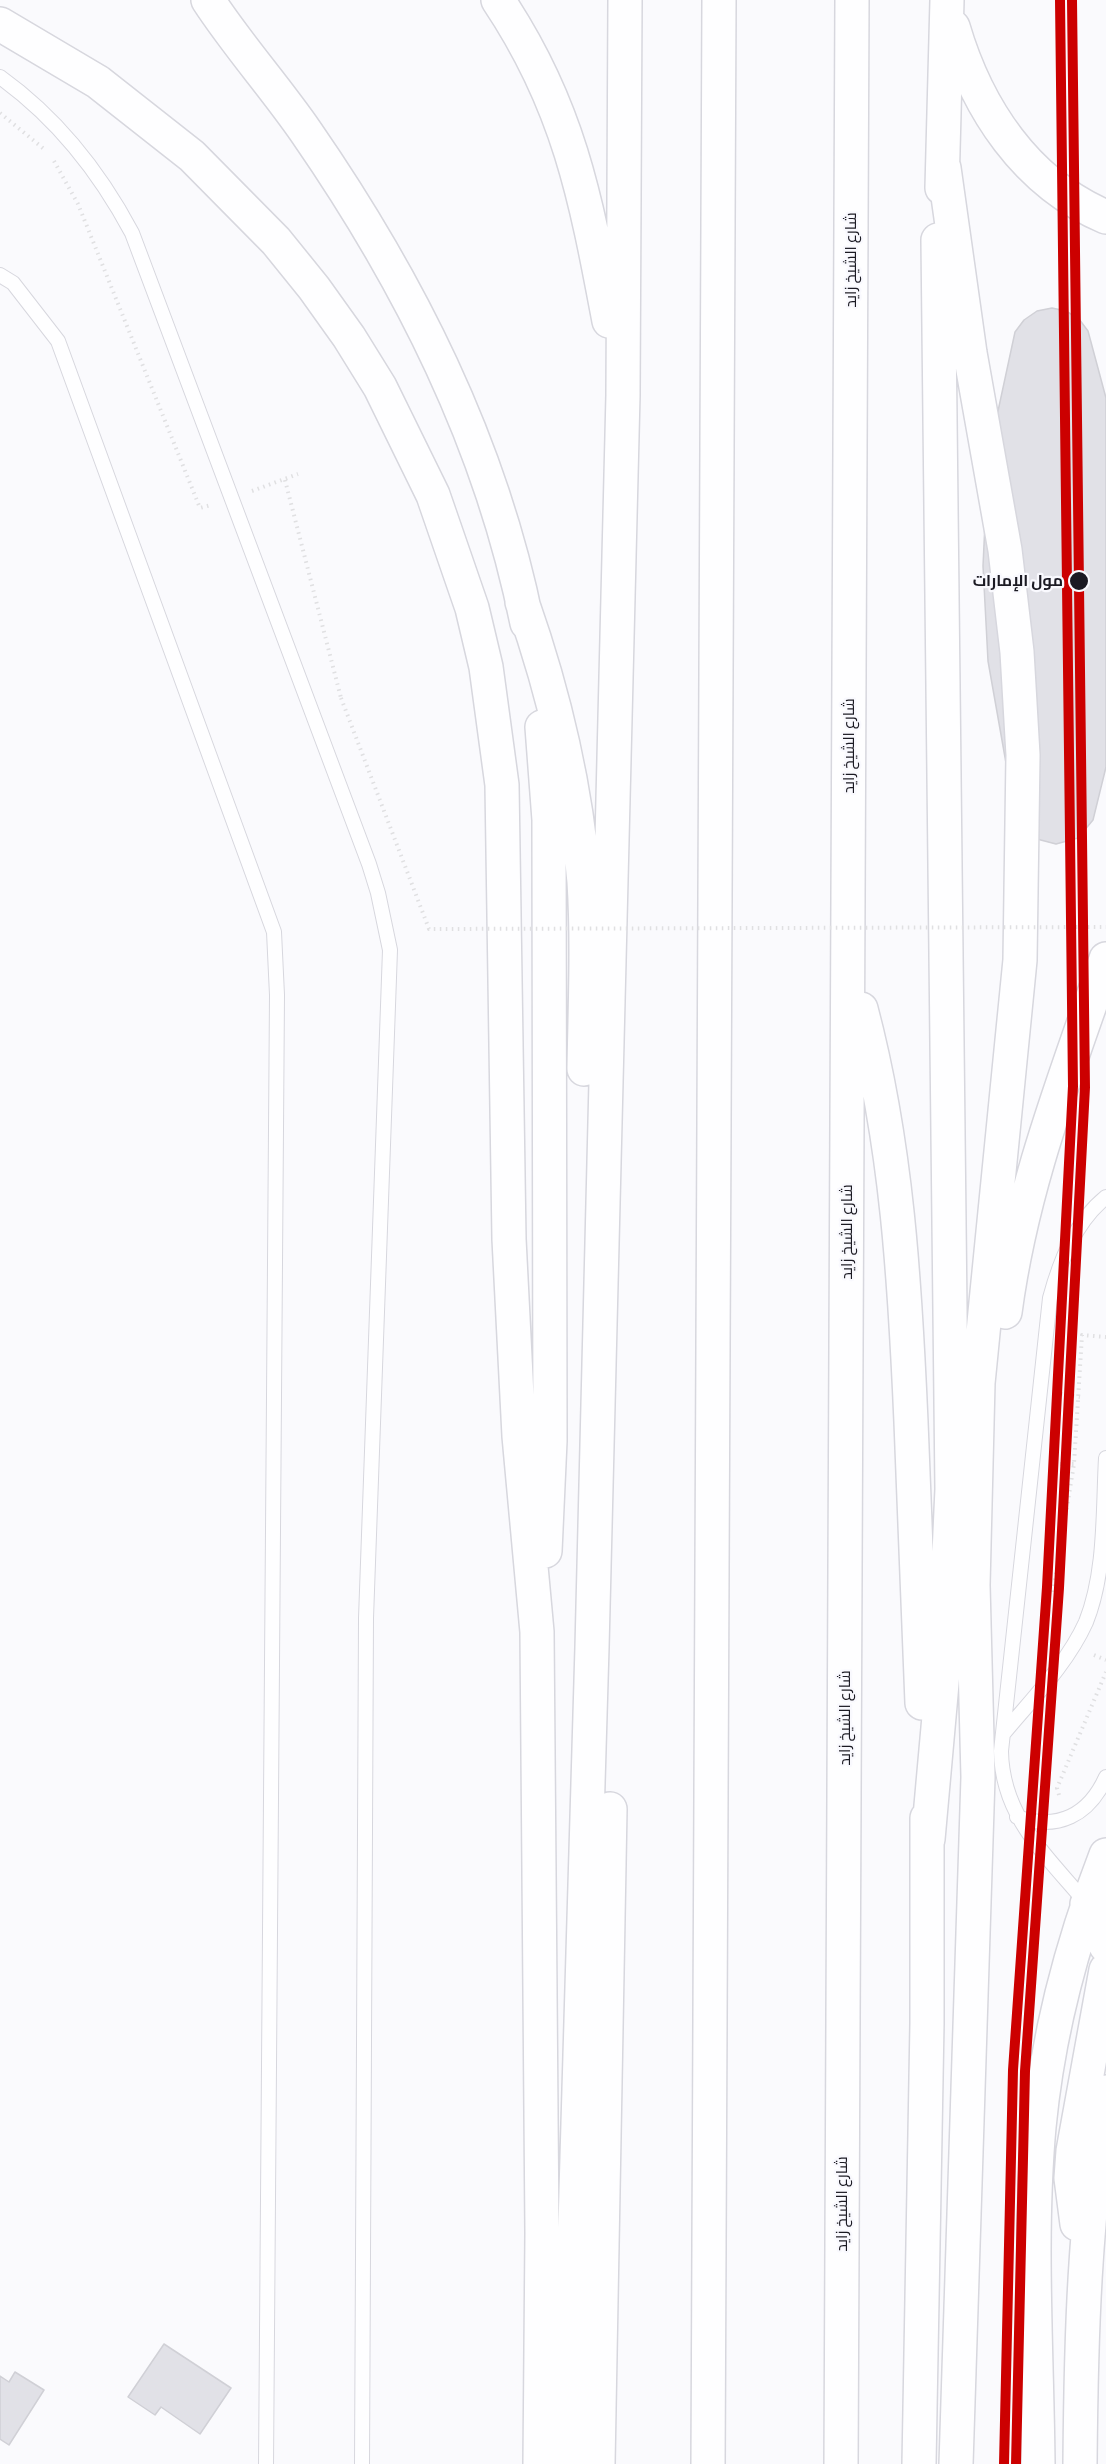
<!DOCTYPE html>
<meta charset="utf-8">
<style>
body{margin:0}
canvas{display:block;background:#fafafd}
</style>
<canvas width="1106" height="2464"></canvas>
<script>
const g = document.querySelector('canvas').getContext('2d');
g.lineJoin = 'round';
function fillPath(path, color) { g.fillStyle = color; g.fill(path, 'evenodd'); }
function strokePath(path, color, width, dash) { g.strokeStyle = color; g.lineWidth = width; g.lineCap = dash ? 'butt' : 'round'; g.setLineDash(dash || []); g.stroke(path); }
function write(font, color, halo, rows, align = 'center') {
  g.font = font + ' "Crimson Pro",Cairo,serif'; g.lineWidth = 4.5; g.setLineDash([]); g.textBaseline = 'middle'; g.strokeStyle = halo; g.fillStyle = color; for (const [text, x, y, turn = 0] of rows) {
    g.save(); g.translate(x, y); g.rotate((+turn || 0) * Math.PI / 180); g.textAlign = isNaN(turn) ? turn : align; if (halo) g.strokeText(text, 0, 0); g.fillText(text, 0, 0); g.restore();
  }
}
const building = new Path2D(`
 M1052,308L1066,311L1079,319L1088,331L1106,398V767L1093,820L1078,838L1056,844L1033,838L1012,797L988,661L983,566L986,502L992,439L1015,332L1024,320L1037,311Z
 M164,2344L231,2388L200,2434L161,2407L155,2415L128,2397Z
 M15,2372L44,2390L9,2445L0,2439V2376L9,2382Z`);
fillPath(building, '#e1e1e7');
strokePath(building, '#d0d0d6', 1.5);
const service = new Path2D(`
 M0,77C57,118 99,171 132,233L369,864L378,893L390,950L366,1618L362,2464
 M0,275L13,283L58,341L274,932L277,995L266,2464
 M1003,1734C1032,1699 1067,1664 1086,1622C1106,1572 1103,1511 1106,1458
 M1017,1817C1058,1831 1089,1815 1106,1777
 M1087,1904C1047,1856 1002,1817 1001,1751L1050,1298C1060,1261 1075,1222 1106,1197`);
const tertiary = new Path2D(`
 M1087,1904L1102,1928L1106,1946
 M1077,2224L1071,2178L1073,2151L1106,1970
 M1038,2464C1037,2353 1029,2238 1039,2127C1048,2032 1072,1943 1106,1855
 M1080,2464C1081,2340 1084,2215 1106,2092`);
const motorway = new Path2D(`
 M208,0C238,46 275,87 306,132C409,281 491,443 527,623
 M498,0C569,106 586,199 609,321
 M0,24L98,82L192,156L276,241L314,288L349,337L380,387L433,495L472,608L486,667L502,785L509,1239L519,1436L537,1632L542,2233L540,2464
 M953,27C977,109 1026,183 1106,217
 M944,168L970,353L1005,550L1017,652L1023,755L1020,960L978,1383L973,1585L978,1777L956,2464
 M942,188L947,0
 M522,602C554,693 576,785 584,882C588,944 585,1007 584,1069
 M542,727L549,820L550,1441L545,1551
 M861,1009C897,1145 905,1283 911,1422C915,1516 919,1610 922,1703
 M1005,1312C1022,1185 1065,1078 1106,959
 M928,1839L944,1661L952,1489L938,240
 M568,2464L592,1647L623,395L625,0
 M598,2464L610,1809
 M708,2464L719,0
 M841,2464L852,0
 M919,2464L927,2023V1818`);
strokePath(service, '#d7d7de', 16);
strokePath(tertiary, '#d7d7de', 36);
strokePath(motorway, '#d7d7de', 36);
strokePath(new Path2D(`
 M0,113L44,149
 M54,161L78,204L200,508L211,505
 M285,480L341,698
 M252,491L298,474
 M1061,1394L1080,1397
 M1054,1464H1074
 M1053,1592L1074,1464L1082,1335L1106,1337
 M1094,1655L1106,1660
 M1059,1795L1057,1788L1106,1672`), '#e0e0e2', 4, [1.5, 4.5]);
strokePath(service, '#fefeff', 14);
strokePath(tertiary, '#fefeff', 33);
strokePath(motorway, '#fefeff', 33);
strokePath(new Path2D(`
 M341,698L429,929L1106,927`), '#e0e0e2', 4, [1.5, 4.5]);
strokePath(new Path2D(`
 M1004,2464L1013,2070L1047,1587L1073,1086L1060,0`), '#c00', 10);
strokePath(new Path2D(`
 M1016,2464L1025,2071L1059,1588L1085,1087L1072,0`), '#c00', 10);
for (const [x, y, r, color] of [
 [1079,581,10,"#1b1a23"]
]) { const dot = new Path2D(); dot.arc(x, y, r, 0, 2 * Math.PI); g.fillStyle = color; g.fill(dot); strokePath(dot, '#f9f9fe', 2); }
write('16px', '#1b1a23', '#f9f9fe', [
 ["شارع الشيخ زايد",851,260,-90],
 ["شارع الشيخ زايد",849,746,-90],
 ["شارع الشيخ زايد",847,1232,-90],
 ["شارع الشيخ زايد",845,1718,-90],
 ["شارع الشيخ زايد",842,2204,-90]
]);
write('bold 16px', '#1b1a23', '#f9f9fe', [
 ["مول الإمارات",1063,581]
], 'right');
</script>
